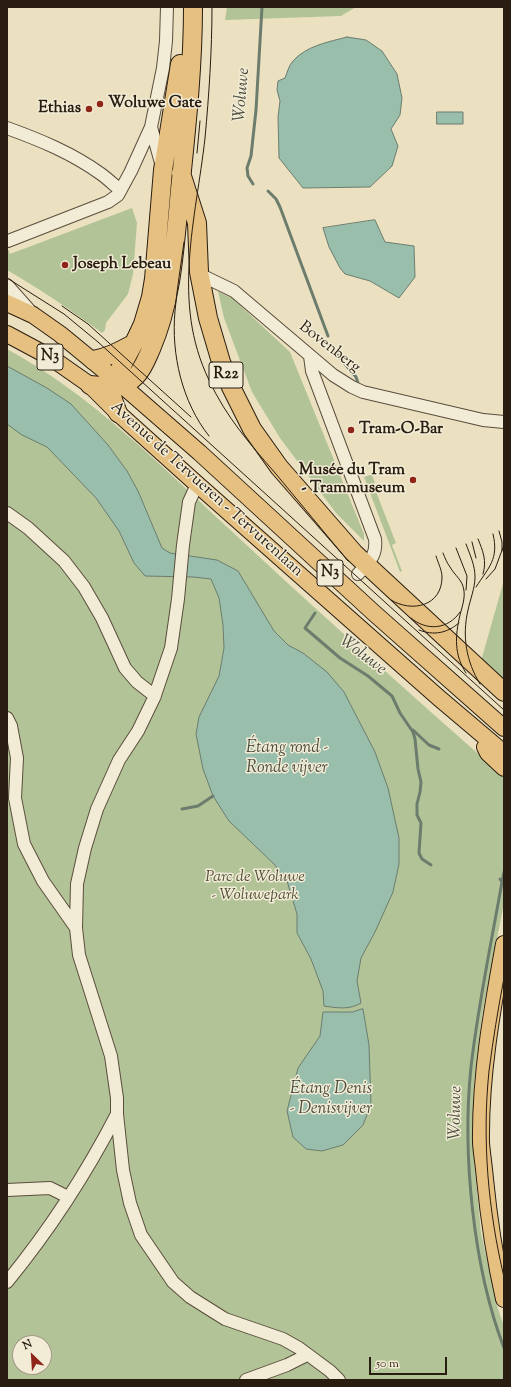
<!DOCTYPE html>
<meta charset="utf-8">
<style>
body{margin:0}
#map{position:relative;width:511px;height:1387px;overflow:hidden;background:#ebe1c0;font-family:"Sorts Mill Goudy",serif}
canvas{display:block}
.frame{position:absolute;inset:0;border:8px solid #291c10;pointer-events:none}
.north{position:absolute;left:12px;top:1335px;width:40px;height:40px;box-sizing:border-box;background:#f2ecd6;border:1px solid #a29987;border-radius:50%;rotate:335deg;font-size:11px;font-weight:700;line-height:16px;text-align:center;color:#291c10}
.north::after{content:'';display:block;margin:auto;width:14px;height:18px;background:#8f2418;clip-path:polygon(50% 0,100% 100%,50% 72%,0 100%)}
.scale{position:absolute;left:369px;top:1357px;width:78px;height:18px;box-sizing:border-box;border:2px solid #291c10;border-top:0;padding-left:5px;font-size:12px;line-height:14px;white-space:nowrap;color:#291c10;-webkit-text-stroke:3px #f2ecd6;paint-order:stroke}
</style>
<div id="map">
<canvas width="511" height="1387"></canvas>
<div class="frame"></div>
<div class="north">N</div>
<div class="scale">50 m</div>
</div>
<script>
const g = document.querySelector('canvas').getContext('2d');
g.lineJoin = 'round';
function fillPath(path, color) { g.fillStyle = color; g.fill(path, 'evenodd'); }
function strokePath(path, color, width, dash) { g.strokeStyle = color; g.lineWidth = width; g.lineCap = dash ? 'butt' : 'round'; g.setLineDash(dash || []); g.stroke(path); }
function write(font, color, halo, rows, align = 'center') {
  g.font = font + ' "Sorts Mill Goudy",serif'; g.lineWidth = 3; g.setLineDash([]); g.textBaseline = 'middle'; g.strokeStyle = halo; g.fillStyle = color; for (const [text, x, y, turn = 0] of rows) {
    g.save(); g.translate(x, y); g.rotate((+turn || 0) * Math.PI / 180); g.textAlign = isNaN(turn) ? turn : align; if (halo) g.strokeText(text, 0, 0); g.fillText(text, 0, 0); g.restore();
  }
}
fillPath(new Path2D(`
 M227,7H356L341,16L225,20Z
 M132,208L137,223L133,274L128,294L106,323L105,330L102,333C71,310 40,289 7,270V246L10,254Z
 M218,291L232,298L290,352L364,534V541L336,513L280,438L252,392L224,318Z
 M7,349C90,394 157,462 226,526C316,610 408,692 501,774L504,779V903L482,1015L474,1083L472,1137L481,1233L498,1309L504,1326V1380H7ZM20,1343H44V1367H20Z
 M370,475H372L375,483L373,484L396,543L392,545L402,571L400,572L364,477Z
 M504,580V681L481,661Z`), '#b2c497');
const water = new Path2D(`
 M347,37L366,40L382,51L397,74L402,98L400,115L391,129L398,146L392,166L370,187L303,188L279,158L278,117L280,101L277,90L278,81L285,78C287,73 289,65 293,61C306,46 328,42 347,37Z
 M437,112H463V124H437Z
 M375,220L385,242L414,246L415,277L399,298L370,281L345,274L340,268L329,247L323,228Z
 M7,366L47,388L71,404L108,445L127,471L138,491L162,548L170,553L217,560L238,571L274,631L288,645L303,653L327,672L344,692L375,752L388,788L399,838V864L393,892L375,932L361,958L357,981L361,1003C350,1010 337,1008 324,1006L323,991L311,959L297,933V914L287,881L274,864L229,821L213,796L203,769L196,734L199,717L219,676L224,648L223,625L219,598L211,579L193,577L145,576L134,563L119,531L96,498L47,447L22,435L7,424Z
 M363,1009L369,1045L371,1105L363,1125L343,1145L322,1151L306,1149L293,1137L287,1111L298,1068L320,1036L323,1012H352Z`);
fillPath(water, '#99beac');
strokePath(water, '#6c7d6e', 1);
strokePath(new Path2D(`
 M253,184L248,176L247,168L251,156L256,110L262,7
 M268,191L276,199L280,207L328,336
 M334,351L356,377L358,383
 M315,613L305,628L340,658L368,676L392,696L400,713L413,732L415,739L418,769L421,782L420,792L417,804V815L421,823L419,853L422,859L431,865
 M413,730L429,745L439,749
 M182,809L198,806L213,796
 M500,879L502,882C491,944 478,1005 471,1067C462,1153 473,1267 504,1348
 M502,882L504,872`), '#6c7d6e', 3);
const minor = new Path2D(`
 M7,128C40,140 72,153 101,174C108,179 114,185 120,190
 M161,163L151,127L163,68L166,41L167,7
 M8,241L108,202L118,195L131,171L151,127
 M199,272L205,277L234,291L333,375L352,387L363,392L483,420L504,422
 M7,285L31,312
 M310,356L312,371L375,539C377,556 369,562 358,574
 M194,491L189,502L183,545L178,599L171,648L154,698L138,731L119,760L97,809L85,848L77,884L76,928L79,955L111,1056L117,1098V1114L123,1170L130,1203L141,1235L173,1282L190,1297L225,1319L283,1339L299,1348L330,1371L339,1380
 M7,513L28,528L64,561L84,587L102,618L125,668L137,682L155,696
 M7,718L11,726L17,758L15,798L24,844L43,881L76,928
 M7,1190L50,1188L68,1197
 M7,1282C48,1232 87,1172 117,1114
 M246,1380L287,1365L307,1355`);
const major = new Path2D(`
 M7,303L33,315L60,334L122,385L200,453L374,613L504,728
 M7,334L50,357L90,385L118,413L198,485L439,698L504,753
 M485,747L488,753L504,768
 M504,944C492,1010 480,1076 481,1143C482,1155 484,1167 485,1179C489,1220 495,1259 504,1299`);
const highway = new Path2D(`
 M181,173L197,223L199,272L208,318L221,362L231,387L252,429L279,467L354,553L504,692
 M93,360C109,357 118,352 133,344
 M90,385C107,386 124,389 136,376C143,369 147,358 151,349C174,296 175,237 181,180C187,122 193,65 193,7
 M118,413L113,400L111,386L136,339L143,324L151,297L154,279L163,170L180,64`);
strokePath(minor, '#5a4d3c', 14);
strokePath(major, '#291c10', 18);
strokePath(highway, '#291c10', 20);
strokePath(minor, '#f2ecd6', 12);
strokePath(major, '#e6c080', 16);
strokePath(highway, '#e6c080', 18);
strokePath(new Path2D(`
 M212,7C212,50 209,95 205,138C196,219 171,302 209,380C226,417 250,444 276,474C300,503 324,532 348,561
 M197,153L200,121
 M184,242C181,265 177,288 175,311C171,354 182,402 209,436
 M7,278L64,314L98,342L504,710
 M62,306L88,324L191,417
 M499,531L502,542V551
 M478,539C483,551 487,561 483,574
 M472,542L476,558
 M466,544C470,555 475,565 475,577C475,588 470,600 468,610C462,636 466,661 480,684
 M456,548L467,576L466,590
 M443,553C445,558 447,563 450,567C455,576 463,580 464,591C465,599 462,607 460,615C455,636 454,655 466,673
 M486,579L495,569L504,545
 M476,587C489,567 499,559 493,534
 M391,600C412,613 442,606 442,577C442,570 438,563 436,556
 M411,618C426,631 448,630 460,612
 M419,630C434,636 447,633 459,623
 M504,978C498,1009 493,1040 489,1071C482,1140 488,1210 504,1277`), '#291c10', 1);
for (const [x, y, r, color] of [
 [100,104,4,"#8f2418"],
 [89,109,4,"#8f2418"],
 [65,265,4,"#8f2418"],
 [351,430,4,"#8f2418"],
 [413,480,4,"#8f2418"]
]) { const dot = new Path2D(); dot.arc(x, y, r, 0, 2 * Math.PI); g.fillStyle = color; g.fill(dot); strokePath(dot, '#f2ecd6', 1.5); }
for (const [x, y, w] of [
 [50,357,26],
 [226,375,34],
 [330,573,26]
]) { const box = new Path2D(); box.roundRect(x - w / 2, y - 13, w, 26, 3); g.fillStyle = '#f2ecd6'; g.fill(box); strokePath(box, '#291c10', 1); }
write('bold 15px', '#291c10', null, [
 ["N3",50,357],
 ["R22",226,375],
 ["N3",330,573]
]);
write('bold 16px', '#291c10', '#f2ecd6', [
 ["Woluwe Gate",108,104],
 ["Ethias",81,109,"right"],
 ["Joseph Lebeau",73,265],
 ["Tram-O-Bar",359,430],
 ["Musée du Tram",405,471,"right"],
 ["- Trammuseum",405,489,"right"]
], 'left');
write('16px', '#291c10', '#f2ecd6', [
 ["Bovenberg",329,348,38],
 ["Avenue de Tervueren - Tervurenlaan",206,490,42]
]);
write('italic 16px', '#524e38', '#f2ecd6', [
 ["Parc de Woluwe",255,878],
 ["- Woluwepark",255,896]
]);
write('italic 17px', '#4b4d3f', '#f2ecd6', [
 ["Woluwe",243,95,-85],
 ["Woluwe",362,656,37],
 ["Étang rond -",287,749],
 ["Ronde vijver",287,769],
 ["Étang Denis",331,1090],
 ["- Denisvijver",331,1110],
 ["Woluwe",457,1113,-89]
]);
</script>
